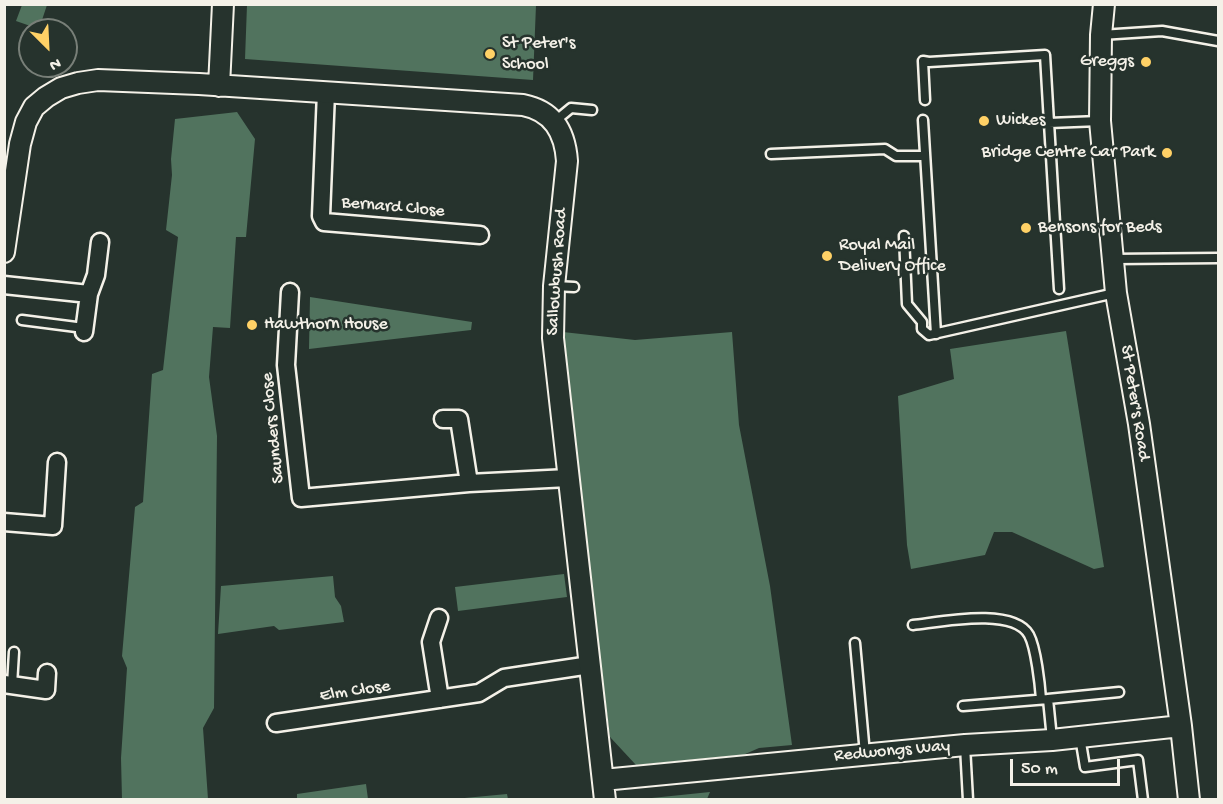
<!DOCTYPE html>
<style>
body{margin:0}
#map{position:relative;width:1223px;height:804px;overflow:hidden;background:#26332d;font-family:"Gochi Hand",sans-serif}
canvas{display:block}
.frame{position:absolute;inset:0;border:6px solid #f4f1e8;pointer-events:none}
.north{position:absolute;left:18px;top:18px;width:60px;height:60px;box-sizing:border-box;background:#26332d;border:2px solid #787f78;border-radius:50%;rotate:156deg;font-size:16px;font-weight:700;line-height:24px;text-align:center;color:#f4f1e8}
.north::after{content:'';display:block;margin:auto;width:21px;height:27px;background:#ffd166;clip-path:polygon(50% 0,100% 100%,50% 72%,0 100%)}
.scale{position:absolute;left:1010px;top:759px;width:110px;height:27px;box-sizing:border-box;border:3px solid #f4f1e8;border-top:0;padding-left:8px;font-size:18px;line-height:21px;white-space:nowrap;color:#f4f1e8;-webkit-text-stroke:4px #26332d;paint-order:stroke}
</style>
<div id="map">
<canvas width="1223" height="804"></canvas>
<div class="frame"></div>
<div class="north">N</div>
<div class="scale">50 m</div>
</div>
<script>
const g = document.querySelector('canvas').getContext('2d');
g.lineJoin = 'round';
function fillPath(path, color) { g.fillStyle = color; g.fill(path, 'evenodd'); }
function strokePath(path, color, width, dash) { g.strokeStyle = color; g.lineWidth = width; g.lineCap = dash ? 'butt' : 'round'; g.setLineDash(dash || []); g.stroke(path); }
function write(font, color, halo, rows, align = 'center') {
  g.font = font + ' "Gochi Hand",sans-serif'; g.lineWidth = 5; g.setLineDash([]); g.textBaseline = 'middle'; g.strokeStyle = halo; g.fillStyle = color; for (const [text, x, y, turn = 0] of rows) {
    g.save(); g.translate(x, y); g.rotate((+turn || 0) * Math.PI / 180); g.textAlign = isNaN(turn) ? turn : align; if (halo) g.strokeText(text, 0, 0); g.fillText(text, 0, 0); g.restore();
  }
}
fillPath(new Path2D(`
 M22,5H47L39,29L16,21Z
 M247,5H536L533,80L245,59Z
 M237,112L255,139L246,237H236L230,328L213,327L209,377L217,436L214,708L203,728L208,799H122L121,758L127,668L122,656L135,507L143,502L152,374L163,370L178,237L166,230L172,175L171,159L175,119Z
 M310,297L472,322L471,330L309,349Z
 M1066,331L1104,567L1094,569L1012,532H994L985,555L911,569L907,545L898,396L954,379L950,349Z
 M563,332L635,340L732,332L739,425L770,586L792,745L759,748L743,755L636,765L610,737L564,370Z
 M564,574L567,597L458,611L455,587Z
 M333,576L335,597L341,606L344,622L279,630L274,626L218,634L221,586Z
 M366,784L368,799H297V794Z
 M710,792L707,799H642Z
 M507,794L508,799H454Z`), '#51735e');
const service = new Path2D(`
 M1101,35L1162,31L1218,41
 M925,100L923,61L929,62L1045,55L1049,123
 M923,120L936,334
 M554,122L571,108L592,110
 M771,154L885,149L896,156H925
 M904,236L907,304L922,322V329L929,335L1115,293
 M1114,259L1218,258
 M555,286L574,287
 M1059,289L1049,123L1099,121
 M22,320L84,328
 M913,625C941,622 1013,607 1029,635C1036,648 1040,685 1041,699
 M855,643L865,754
 M12,685L14,652
 M1048,699L1119,692
 M963,706L1048,699L1052,739
 M1080,737L1085,767L1138,760L1143,800
 M965,746L968,800`);
const minor = new Path2D(`
 M326,92L321,216L324,222L480,235
 M4,285L89,294
 M290,292L286,365L301,498L469,483L568,478
 M84,332L89,294L96,275L100,242
 M443,419H459L469,483
 M4,522L53,526L57,462
 M439,618L431,642L440,699
 M4,684L46,690L47,673
 M276,723L479,693L504,678L590,665`);
const tertiary = new Path2D(`
 M1104,4L1101,35L1100,121L1116,293L1139,424L1181,726L1189,800
 M219,86L223,4
 M4,252L20,144L26,122L34,107L46,97L61,88L78,83L98,80L199,84L523,105C553,111 565,132 567,161L554,286L553,338L605,800
 M603,780L965,745L1052,740L1181,726`);
strokePath(service, '#f4f1e8', 13);
strokePath(minor, '#f4f1e8', 21);
strokePath(tertiary, '#f4f1e8', 24);
strokePath(service, '#26332d', 8);
strokePath(minor, '#26332d', 16);
strokePath(tertiary, '#26332d', 20);
for (const [x, y, r, color] of [
 [490,54,6,"#ffd166"],
 [1146,62,6,"#ffd166"],
 [984,121,6,"#ffd166"],
 [1167,153,6,"#ffd166"],
 [1026,228,6,"#ffd166"],
 [827,256,6,"#ffd166"],
 [252,325,6,"#ffd166"]
]) { const dot = new Path2D(); dot.arc(x, y, r, 0, 2 * Math.PI); g.fillStyle = color; g.fill(dot); strokePath(dot, '#26332d', 2); }
write('18px', '#f4f1e8', '#26332d', [
 ["St Peter's",502,44],
 ["School",502,65],
 ["Greggs",1134,62,"right"],
 ["Wickes",996,121],
 ["Bridge Centre Car Park",1155,153,"right"],
 ["Bensons for Beds",1038,228],
 ["Royal Mail",839,246],
 ["Delivery Office",839,267],
 ["Hawthorn House",264,325]
], 'left');
write('18px', '#f4f1e8', '#26332d', [
 ["Bernard Close",393,208,5],
 ["Sallowbush Road",558,272,-86],
 ["St Peter's Road",1134,403,81],
 ["Saunders Close",274,428,-96],
 ["Elm Close",355,692,-8],
 ["Redwongs Way",892,752,-5]
]);
</script>
